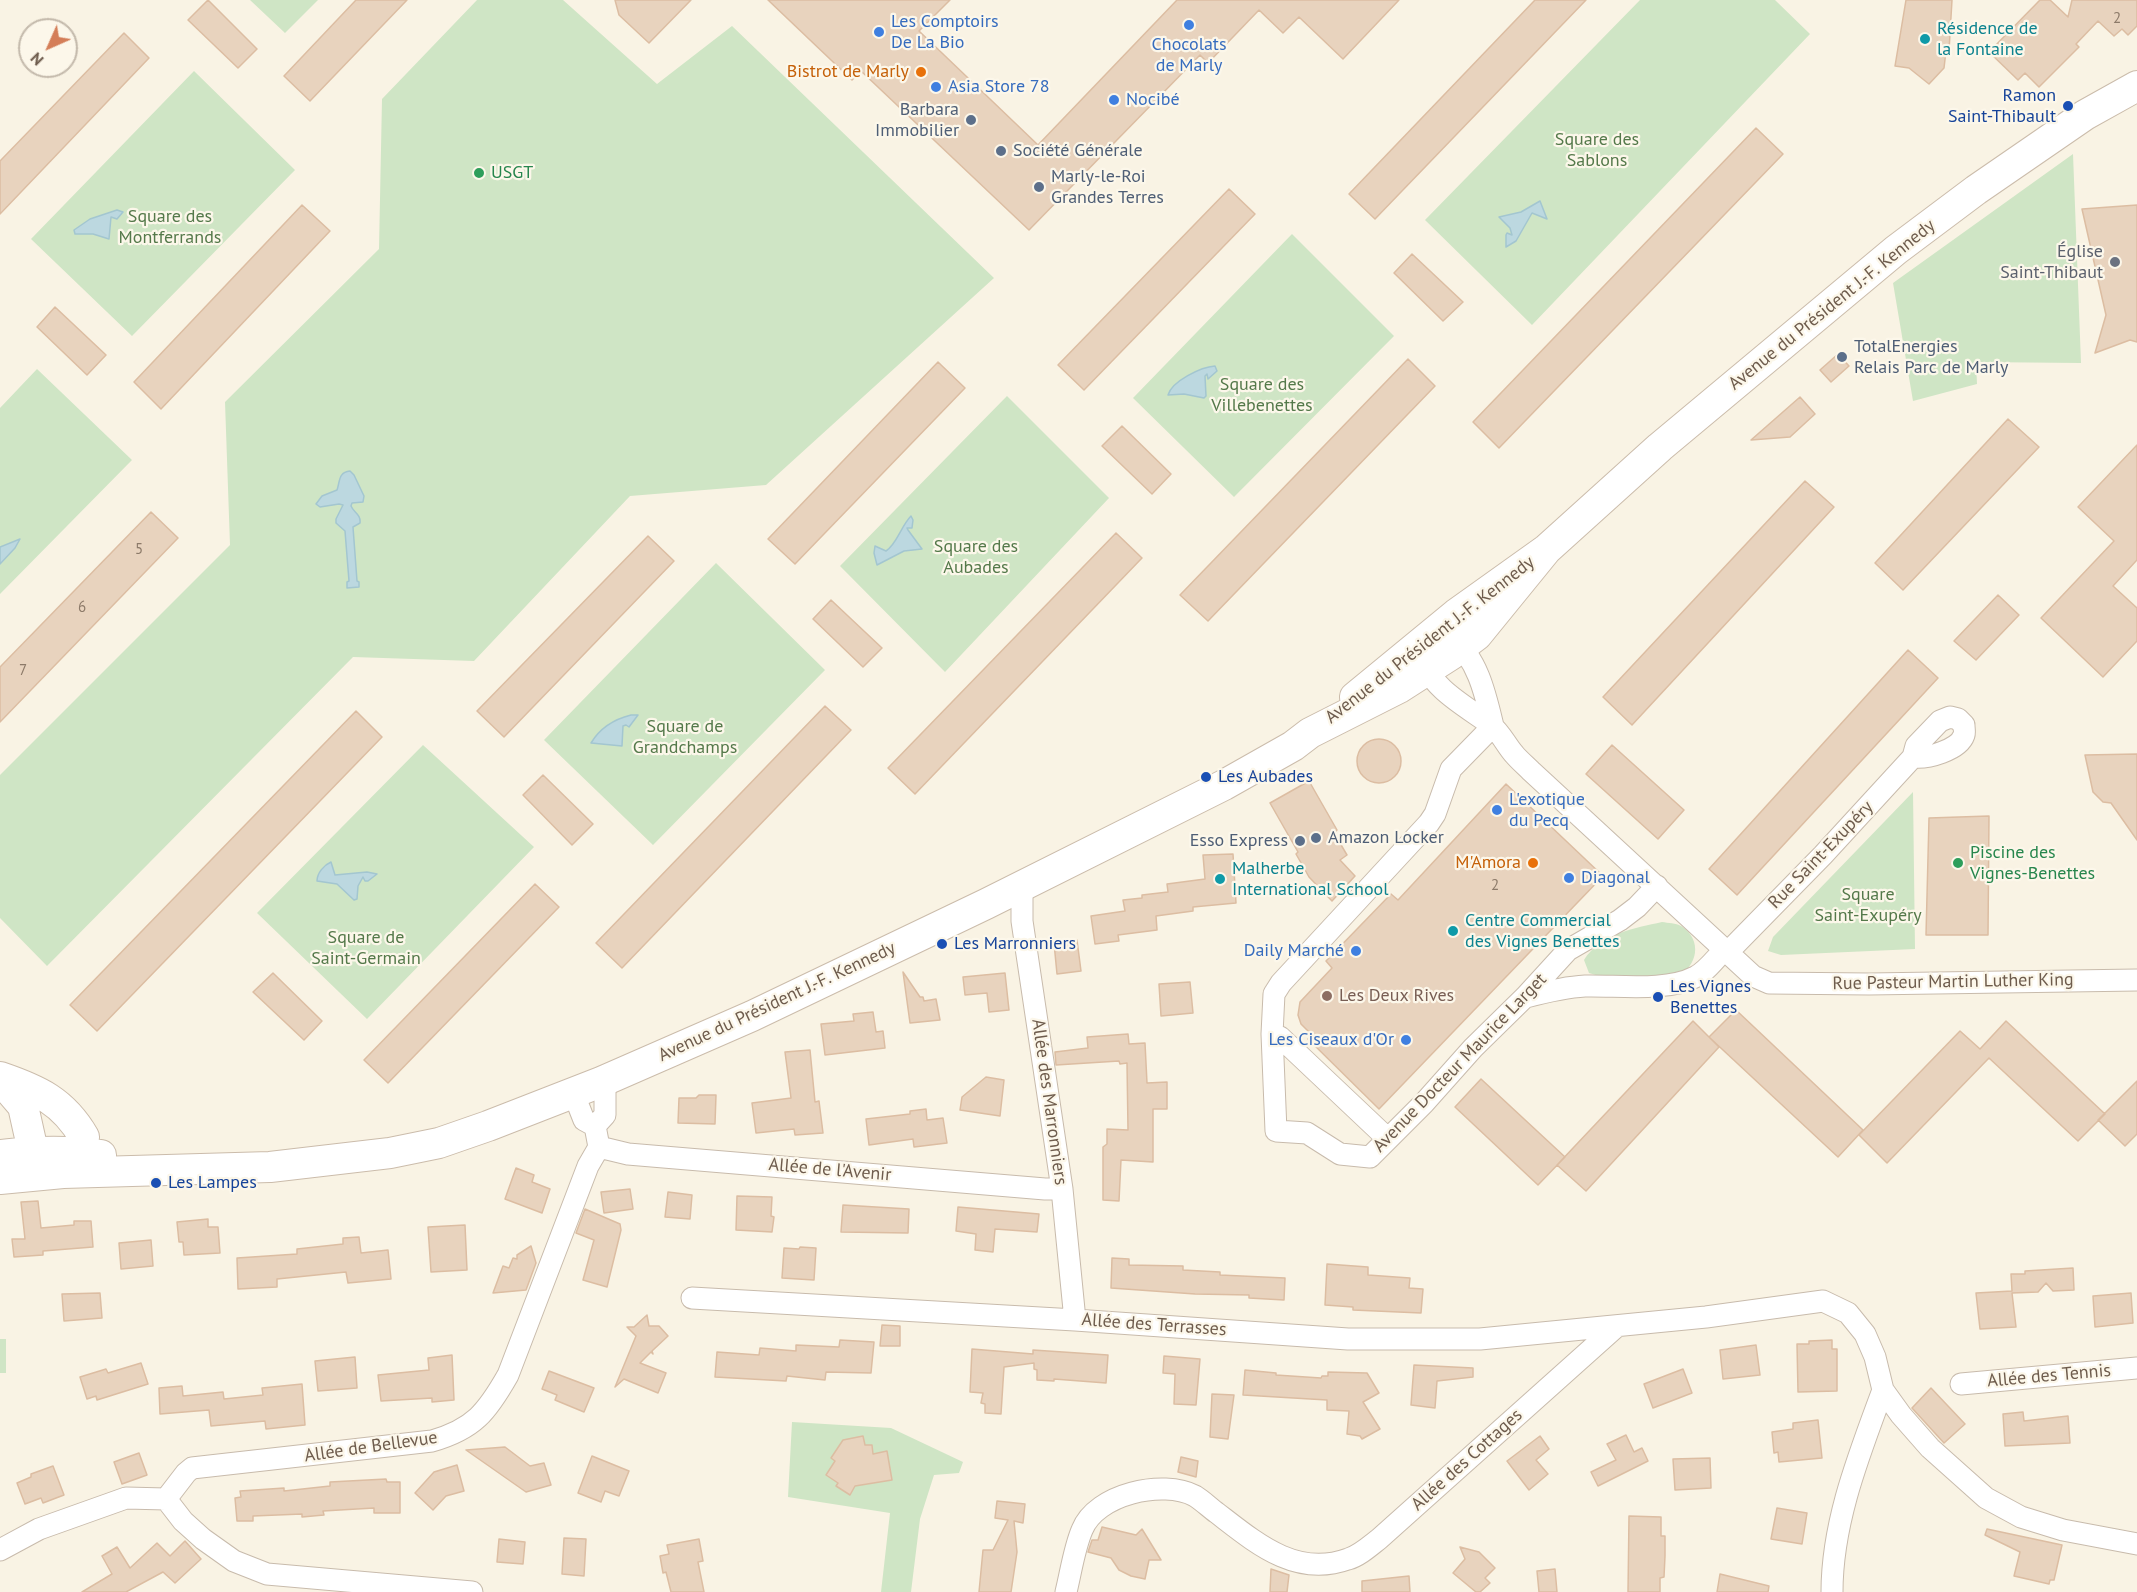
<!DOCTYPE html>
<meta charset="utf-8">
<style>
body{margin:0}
#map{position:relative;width:2137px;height:1592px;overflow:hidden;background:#f9f3e4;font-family:"PT Sans",sans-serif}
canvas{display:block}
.north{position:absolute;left:18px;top:18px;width:60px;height:60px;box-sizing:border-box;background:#fcf7ea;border:2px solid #c3b9ab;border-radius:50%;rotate:225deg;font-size:16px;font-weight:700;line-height:24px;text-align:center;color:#6e5c4d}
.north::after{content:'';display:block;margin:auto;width:21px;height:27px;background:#d47e58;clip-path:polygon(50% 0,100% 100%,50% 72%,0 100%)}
</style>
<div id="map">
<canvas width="2137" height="1592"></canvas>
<div class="north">N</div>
</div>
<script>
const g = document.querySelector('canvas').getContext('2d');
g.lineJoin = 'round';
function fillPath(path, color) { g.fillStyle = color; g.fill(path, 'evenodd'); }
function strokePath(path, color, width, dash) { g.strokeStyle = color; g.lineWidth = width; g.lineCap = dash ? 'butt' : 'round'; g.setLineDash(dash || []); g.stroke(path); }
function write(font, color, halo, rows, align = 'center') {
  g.font = font + ' "PT Sans",sans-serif'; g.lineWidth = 4.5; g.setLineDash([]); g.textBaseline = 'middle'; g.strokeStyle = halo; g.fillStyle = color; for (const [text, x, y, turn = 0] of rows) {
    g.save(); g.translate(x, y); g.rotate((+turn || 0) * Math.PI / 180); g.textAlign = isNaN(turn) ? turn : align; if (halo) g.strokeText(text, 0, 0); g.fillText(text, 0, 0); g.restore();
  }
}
fillPath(new Path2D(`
 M250,0H318L285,33Z
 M477,0H563L657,84L732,26L994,278L766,485L630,496L474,661L353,657L47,966L0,918V775L230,545L225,402L379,249L382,99Z
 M1640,0H1775L1810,34L1532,325L1425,220Z
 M194,71L295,170L132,336L31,239Z
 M2073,154L2081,363L1976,362L1977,384L1913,401L1893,283Z
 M1292,234L1394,336L1234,497L1133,398Z
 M37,369L132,460L0,594V408Z
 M1007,396L1109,498L945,672L840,566Z
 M716,563L825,670L653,845L544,740Z
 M423,745L534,847L367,1019L257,913Z
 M1913,792L1915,949L1781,955L1768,951L1773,937Z
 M1662,922C1668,923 1676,923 1681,926C1703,939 1698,968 1676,976H1599L1589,973L1584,960C1600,934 1635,928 1662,922Z
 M0,1339H6V1373H0Z
 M792,1422L891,1428L963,1462L959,1473L934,1475L920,1519L911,1592H881L890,1513L788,1497Z`), '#cfe5c5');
const water = new Path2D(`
 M1540,201L1547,219L1532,213L1516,241L1506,247V235L1507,233L1512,235L1510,228L1499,217L1521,212Z
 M117,210L123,212L117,219L111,217L109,239L93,234H75L74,230L90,219Z
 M1215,366L1217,371L1208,379L1207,374L1205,376L1206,396L1204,398L1184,394L1168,395C1172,381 1201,367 1215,366Z
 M350,471L354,475L364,496L363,502L352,503L351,506C354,513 361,514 360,523L353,527L357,581L359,582V587L347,588V582L349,581L345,531L336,523V519L343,505L339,504L320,507L316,504L322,496L337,490C340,482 338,472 350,471Z
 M911,516L913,520L912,528H907L908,530L922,549L904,551L877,565L874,553L875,546L886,551C897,544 901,526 911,516Z
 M20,539L15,548L0,564V547Z
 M631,715H638L629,727L626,725L623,726L622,746L591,743C600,728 615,719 631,715Z
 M331,862L335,875L367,872L377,874L368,881H365L363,877L358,886L357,899L354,900L337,884L317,881C317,873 324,865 331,862Z`);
fillPath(water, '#bcd8e0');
strokePath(water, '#a3c6d0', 1.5);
const building = new Path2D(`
 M208,0L257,49L238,68L188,20Z
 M356,0H407L310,101L284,76Z
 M615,0H691L649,43L619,15Z
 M768,0H950L919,31L1038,145L1177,0H1399L1343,59L1299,17L1283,33L1259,10L1208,63L1200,55L1029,230L861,71L852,80Z
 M1535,0H1586L1375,219L1349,194Z
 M1906,0H1952L1949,51H1946L1944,68L1929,84L1909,68L1895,66Z
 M2040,0H2050L2068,17L2072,0H2137V26L2128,35L2122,29L2114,36L2098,21L2076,44L2079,47L2039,87L2025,73L2018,80L1989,52Z
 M124,33L149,58L0,214V161Z
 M1756,128L1783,154L1499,448L1473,422Z
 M1229,189L1255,214L1084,390L1058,365Z
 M302,205L330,231L161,409L134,382Z
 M2137,205V342L2130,340L2095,353L2106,315L2082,209Z
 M1412,254L1463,302L1443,321L1394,273Z
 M55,307L106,355L87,375L37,327Z
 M1838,354L1849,366L1831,382L1820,370Z
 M1408,359L1435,386L1208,621L1180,595Z
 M938,362L965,388L795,564L768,539Z
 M1800,397L1815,414L1790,437L1751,440Z
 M2008,419L2039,447L1903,590L1875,563Z
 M1122,426L1171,474L1152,494L1102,446Z
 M2137,445V560L2113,586L2137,608V641L2103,677L2041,618L2114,541L2078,507Z
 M1805,481L1834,507L1632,725L1603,697Z
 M151,512L178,538L0,722V667Z
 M1116,533L1142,558L915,794L888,768Z
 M648,536L674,561L504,737L477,711Z
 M1998,595L2019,615L1976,660L1954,641Z
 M831,600L882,648L863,667L813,619Z
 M1908,650L1938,678L1737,895L1709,869Z
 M825,706L851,730L622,968L596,943Z
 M356,711L382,737L97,1031L70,1005Z
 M1357 761a22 22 0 1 1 44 0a22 22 0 1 1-44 0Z
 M1612,745L1684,810L1658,839L1586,774Z
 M2137,754V840L2111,803L2103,802L2093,792L2085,755Z
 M543,775L593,824L572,845L523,795Z
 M1309,781L1337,830L1334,833L1347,855L1340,860L1355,876L1332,901L1309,877L1296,854L1298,852L1270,803Z
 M1506,784L1603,876L1379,1109L1308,1039L1312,1035L1301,1024L1298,1015L1300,1002L1332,968L1326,961L1391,894L1398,900Z
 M1989,816L1988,935H1926L1929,818Z
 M1233,854L1236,903L1193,907V911L1156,916L1157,930L1118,935L1119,941L1095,944L1091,916L1125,911L1123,900L1142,898V895L1168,892L1167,884L1205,879L1203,855Z
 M535,884L559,907L388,1083L364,1060Z
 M1077,940L1081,971L1057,974L1054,943Z
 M903,972L920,997H923L924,1001L936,999L940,1020L910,1023Z
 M273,973L322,1021L304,1040L253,992Z
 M1005,973L1009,1010L989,1012L987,993L965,995L963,977Z
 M1190,982L1193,1013L1161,1016L1159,984Z
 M1736,1010L1863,1130L1838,1157L1709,1037Z
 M873,1012L876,1032L883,1031L885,1048L825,1055L821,1024L854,1021L853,1014Z
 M1693,1021L1719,1047L1586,1191L1557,1165Z
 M2006,1021L2105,1114L2078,1141L1989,1058L1887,1163L1859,1135L1960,1031L1980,1049Z
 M1128,1034L1129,1044L1145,1043L1147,1083L1167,1082V1109H1153V1162L1121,1160L1119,1201L1103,1200V1147L1107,1144V1129L1128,1130L1127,1063L1120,1064L1119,1061L1056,1065L1055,1052L1088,1048L1087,1037Z
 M810,1050L815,1102L819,1101L823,1133L795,1135L794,1129L756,1133L752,1103L791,1098L785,1052Z
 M986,1077L1004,1080L1000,1116L960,1110L962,1097Z
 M1481,1079L1565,1157L1538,1185L1455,1107Z
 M2137,1081V1134L2125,1146L2098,1120Z
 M699,1095H716L715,1124L678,1123L679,1098H696Z
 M926,1109L927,1120L943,1118L947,1143L914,1147L913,1139L869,1145L866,1119L910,1114V1111Z
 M516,1168L534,1175L532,1182L550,1189L542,1213L505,1199Z
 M630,1189L633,1209L604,1213L601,1192Z
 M668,1192L692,1195L690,1219L665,1217Z
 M737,1196L772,1197L771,1216L774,1217L772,1232L736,1230Z
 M38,1201L41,1228L74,1225V1221H91L93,1247L43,1251V1255L14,1257L12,1239H25L21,1202Z
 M843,1205L909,1209L908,1233L841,1232Z
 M958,1207L1039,1214L1037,1232L995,1229L993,1252L975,1250L976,1234L956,1231Z
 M585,1209L620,1224L621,1230L607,1287L583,1280L594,1240L576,1233Z
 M208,1219V1227H218L220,1253L184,1255L183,1242H179L177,1222Z
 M465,1225L467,1270L431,1272L428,1227Z
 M359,1237L361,1253L388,1250L391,1279L348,1283L346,1272L277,1279V1287L238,1289L237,1258L297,1254V1249L343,1244V1238Z
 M151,1240L153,1266L121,1269L119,1243Z
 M531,1246L536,1263L526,1290L493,1293L503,1266L509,1268L513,1258L517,1259V1255Z
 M800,1247L816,1248L814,1280L782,1278L784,1248L799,1249Z
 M1112,1258L1129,1259V1265L1183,1266V1270L1220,1272V1275L1285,1278L1284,1300L1249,1298V1295L1195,1294L1111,1288Z
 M1327,1264L1368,1267V1275L1410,1278L1409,1288L1423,1289L1421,1313L1353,1310V1307L1325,1305Z
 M2073,1268L2074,1290L2053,1291L2046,1283L2038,1292L2012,1293L2016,1327L1980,1329L1976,1293L2012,1291L2011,1274H2025V1271Z
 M100,1293L102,1318L64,1321L62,1294Z
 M2131,1293L2133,1323L2095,1327L2093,1296Z
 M647,1315L649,1326H659L668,1336L652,1351L653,1354L651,1352L640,1363L666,1373L658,1393L624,1379L615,1387L636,1336L627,1327H634Z
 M882,1325L900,1326V1346H880Z
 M840,1340L874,1342L871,1373L826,1372L825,1380L787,1376L786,1381L715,1377L717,1352L759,1355L760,1348L796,1351V1345L839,1347Z
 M1832,1340V1349H1837V1391L1798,1392L1797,1344H1809V1341Z
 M1756,1345L1760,1375L1723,1379L1720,1350Z
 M972,1349L1033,1354V1350L1108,1355L1106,1383L1054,1379V1381L1037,1380V1370L1034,1369V1363L1004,1367L1001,1414L985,1413V1404L981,1403L983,1393L970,1392Z
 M452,1355L454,1400L432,1402V1398L381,1401L378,1375L429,1370L428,1358Z
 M1164,1356L1200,1359L1196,1405L1174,1404L1175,1374L1163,1373Z
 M355,1357L357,1388L318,1391L315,1361Z
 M141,1363L148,1384L97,1400L96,1396L87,1399L80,1377L106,1369L108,1373Z
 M1414,1365L1473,1368V1377L1437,1381L1435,1408L1411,1405Z
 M1683,1369L1692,1393L1653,1408L1644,1384Z
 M1245,1370L1276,1373V1375L1321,1378L1322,1376H1328V1372L1367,1373L1379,1393L1363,1402L1380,1429L1362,1439L1360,1436L1347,1434L1349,1411L1327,1410V1400L1243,1395Z
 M549,1371L594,1388L584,1412L555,1400L557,1395L542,1389Z
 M302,1384L305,1425L266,1429L265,1421L211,1426L209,1410L160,1414L159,1388L182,1386L183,1396L223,1392L224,1399L263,1395L262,1388Z
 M1931,1388L1965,1424L1944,1443L1912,1408Z
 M1212,1394L1234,1395L1228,1439L1210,1437Z
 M2023,1412L2024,1421L2068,1416L2070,1443L2005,1446L2003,1414Z
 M1818,1420L1822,1458L1779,1462L1778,1452L1774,1453L1772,1432L1793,1429V1423Z
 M1626,1435L1634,1452L1642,1448L1648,1461L1598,1486L1591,1472L1616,1460L1607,1444Z
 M863,1436L865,1445H872L873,1454L887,1451L892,1480L855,1486L850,1495L836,1486L838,1483L826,1475L835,1461L831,1458L843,1440Z
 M1540,1436L1549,1449L1536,1460L1548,1474L1529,1490L1507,1461Z
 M505,1447L530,1466L544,1463L551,1485L526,1492L466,1450Z
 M139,1453L147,1475L122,1484L114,1462Z
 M592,1456L629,1471L619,1496L605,1491L601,1502L578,1493Z
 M1181,1457L1198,1461L1196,1477L1178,1472Z
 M1710,1458L1711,1488L1675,1490L1673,1459Z
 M457,1465L464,1491L446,1496L433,1510L415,1493L434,1472Z
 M53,1466L64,1495L43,1503L41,1498L25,1504L17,1483L31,1477V1474Z
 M386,1479L387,1482H400V1513H374V1508L323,1511L324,1515L302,1517V1514L253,1516V1521H237L235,1498L241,1497L240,1491L284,1488V1491L330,1486V1482Z
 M997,1501L1025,1504L1023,1523L1014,1521L1017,1552L1011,1592H979L983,1550H993L1008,1520L995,1518Z
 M1777,1508L1807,1513L1802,1544L1771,1539Z
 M1629,1516L1661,1517V1536H1665V1556L1664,1577L1660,1578V1592H1628Z
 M1102,1527L1136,1535L1142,1529L1161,1560H1149L1145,1579L1131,1576L1119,1570L1111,1558L1088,1552L1092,1540H1098Z
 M1987,1529L2062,1545L2054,1580H2050L2049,1584L2014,1576L2020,1552L1985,1535Z
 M564,1538L586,1539L584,1576L562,1574Z
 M499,1539L525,1542L523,1564L497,1562Z
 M699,1539L703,1561L698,1562L704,1592H671L666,1572L663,1573L660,1556L669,1554L667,1545Z
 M185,1541L201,1559L175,1583L163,1572L126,1592H82L112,1574L102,1556L117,1547L130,1568L157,1543L170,1556Z
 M1460,1547L1479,1552L1495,1568L1485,1578L1490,1583L1480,1592H1476L1453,1573L1465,1559Z
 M1271,1569L1289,1575L1287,1592H1270Z
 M1555,1569L1557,1592H1539L1537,1571Z
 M1720,1574L1769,1586L1768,1592H1717Z
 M1409,1576L1410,1592H1362V1581Z`);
fillPath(building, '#e8d3be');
strokePath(building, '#dcbda2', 1.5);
const street = new Path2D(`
 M1452,639C1478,658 1486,697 1493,726
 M1424,659C1429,688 1469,708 1491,725C1501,733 1506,745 1514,754C1519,760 1525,765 1531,771L1753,976L1769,983L1869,984L2137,980
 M1493,726L1451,769L1435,814L1429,823L1281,983L1274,994L1272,1034L1276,1131L1307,1133L1340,1154L1370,1157L1424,1103L1473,1048L1525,997L1568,950L1620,920L1637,907L1657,886
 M1022,886V921L1062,1189L1075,1320
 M1728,952L1823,855L1913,757L1916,746L1940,721L1950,717L1958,719L1964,725C1964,729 1965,732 1964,735C1959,750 1927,759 1913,757
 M1526,997C1545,992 1565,987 1585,986C1616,985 1667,992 1695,977C1706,972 1716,958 1725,949
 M1272,1034L1280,1037L1388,1139
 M573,1092L584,1120L595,1126L605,1115V1091L601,1082
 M599,1147L628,1154L1045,1189H1062
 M692,1298L1075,1320L1348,1339H1480L1706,1317L1823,1301L1848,1313L1865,1334L1875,1357L1883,1390L1901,1415L1930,1448L1986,1498L2021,1517L2063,1530L2137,1544
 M1961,1384L2137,1368
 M166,1499L183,1521L203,1539L234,1561L267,1574L472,1592
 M0,1550L39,1529L126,1498L166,1499L186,1473L192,1468L432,1441C474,1429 487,1412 508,1375L588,1166L599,1147L595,1126
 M1066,1592C1071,1572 1074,1549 1082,1530C1096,1494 1163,1479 1195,1496C1203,1501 1210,1508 1217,1513C1256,1543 1296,1578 1348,1559C1359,1556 1370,1546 1379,1539L1616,1327
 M1832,1592C1832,1522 1859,1455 1883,1390`);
const secondary = new Path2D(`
 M1355,697L1456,614L1547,549L1660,447L1896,250L1976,190L2085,115L2137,86
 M0,1077C38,1090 63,1101 84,1137L81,1152L69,1166
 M0,1079L23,1106L33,1151L48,1162
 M0,1155C34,1151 67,1150 101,1155
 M0,1179L63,1173L270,1167L390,1153L439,1143L488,1126L601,1082L752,1016L986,904L1224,785L1293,746L1310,733L1399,688L1452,654L1477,635L1547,549`);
strokePath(street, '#c8bbac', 23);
strokePath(secondary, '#cbbcab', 32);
strokePath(street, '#fff', 21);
strokePath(secondary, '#fff', 30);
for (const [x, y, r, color] of [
 [1189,25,6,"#3f7fe0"],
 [879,32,6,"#3f7fe0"],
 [1925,39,6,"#0f9aa8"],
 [921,72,6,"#e8710a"],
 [936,87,6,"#3f7fe0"],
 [1114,100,6,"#3f7fe0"],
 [2068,106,6,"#1a4fb4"],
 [971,120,6,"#5c6f8a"],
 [1001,151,6,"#5c6f8a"],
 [479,173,6,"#2e9e5b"],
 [1039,187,6,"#5c6f8a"],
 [2115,262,6,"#6b7280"],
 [1842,357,6,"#5c6f8a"],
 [1206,777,6,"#1a4fb4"],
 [1497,810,6,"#3f7fe0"],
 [1316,838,6,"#5c6f8a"],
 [1300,841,6,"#5c6f8a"],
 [1533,863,6,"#e8710a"],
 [1958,863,6,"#2e9e5b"],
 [1569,878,6,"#3f7fe0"],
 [1220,879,6,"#0f9aa8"],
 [1453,931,6,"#0f9aa8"],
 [942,944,6,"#1a4fb4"],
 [1356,951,6,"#3f7fe0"],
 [1327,996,6,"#8d6e63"],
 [1658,997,6,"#1a4fb4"],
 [1406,1040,6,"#3f7fe0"],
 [156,1183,6,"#1a4fb4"]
]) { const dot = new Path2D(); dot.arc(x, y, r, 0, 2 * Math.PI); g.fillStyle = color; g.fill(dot); strokePath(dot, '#fcf7ea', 2); }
write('15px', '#8c7a69', null, [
 ["2",2117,19],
 ["5",139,550],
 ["6",82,608],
 ["7",23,671],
 ["2",1495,886]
]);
write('18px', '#366cbe', '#fcf7ea', [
 ["Les Comptoirs",891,22],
 ["De La Bio",891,43],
 ["Chocolats",1189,45,"center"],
 ["de Marly",1189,66,"center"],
 ["Asia Store 78",948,87],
 ["Nocibé",1126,100],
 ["L'exotique",1509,800],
 ["du Pecq",1509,821],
 ["Diagonal",1581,878],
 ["Daily Marché",1344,951,"right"],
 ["Les Ciseaux d'Or",1394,1040,"right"]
], 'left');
write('18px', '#0d838f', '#fcf7ea', [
 ["Résidence de",1937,29],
 ["la Fontaine",1937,50],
 ["Malherbe",1232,869],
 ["International School",1232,890],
 ["Centre Commercial",1465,921],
 ["des Vignes Benettes",1465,942]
], 'left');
write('18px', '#c56008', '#fcf7ea', [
 ["Bistrot de Marly",909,72],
 ["M'Amora",1521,863]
], 'right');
write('18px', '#164399', '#fcf7ea', [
 ["Ramon",2056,96,"right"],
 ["Saint-Thibault",2056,117,"right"],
 ["Les Aubades",1218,777],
 ["Les Marronniers",954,944],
 ["Les Vignes",1670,987],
 ["Benettes",1670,1008],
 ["Les Lampes",168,1183]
], 'left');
write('18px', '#4e5e75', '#fcf7ea', [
 ["Barbara",959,110,"right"],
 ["Immobilier",959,131,"right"],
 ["Société Générale",1013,151],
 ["Marly-le-Roi",1051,177],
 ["Grandes Terres",1051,198],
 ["TotalEnergies",1854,347],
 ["Relais Parc de Marly",1854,368],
 ["Amazon Locker",1328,838],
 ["Esso Express",1288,841,"right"]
], 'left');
write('18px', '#54794a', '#fcf7ea', [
 ["Square des",1597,140],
 ["Sablons",1597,161],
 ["Square des",170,217],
 ["Montferrands",170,238],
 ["Square des",1262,385],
 ["Villebenettes",1262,406],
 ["Square des",976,547],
 ["Aubades",976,568],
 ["Square de",685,727],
 ["Grandchamps",685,748],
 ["Square",1868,895],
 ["Saint-Exupéry",1868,916],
 ["Square de",366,938],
 ["Saint-Germain",366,959]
]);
write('18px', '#27864d', '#fcf7ea', [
 ["USGT",491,173],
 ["Piscine des",1970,853],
 ["Vignes-Benettes",1970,874]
], 'left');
write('18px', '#5b616d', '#fcf7ea', [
 ["Église",2103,252],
 ["Saint-Thibaut",2103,273]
], 'right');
write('18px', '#6e5c4d', '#fcf7ea', [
 ["Avenue du Président J.-F. Kennedy",1832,305,-39],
 ["Avenue du Président J.-F. Kennedy",1430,640,-38],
 ["Rue Saint-Exupéry",1821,855,-46],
 ["Rue Pasteur Martin Luther King",1953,982,-1],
 ["Avenue du Président J.-F. Kennedy",777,1002,-25],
 ["Avenue Docteur Maurice Larget",1460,1063,-46],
 ["Allée des Marronniers",1049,1102,82],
 ["Allée de l'Avenir",830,1170,5],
 ["Allée des Terrasses",1154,1325,4],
 ["Allée des Tennis",2049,1376,-5],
 ["Allée de Bellevue",371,1447,-8],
 ["Allée des Cottages",1467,1460,-42]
]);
write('18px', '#785e54', '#fcf7ea', [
 ["Les Deux Rives",1339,996]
], 'left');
</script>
